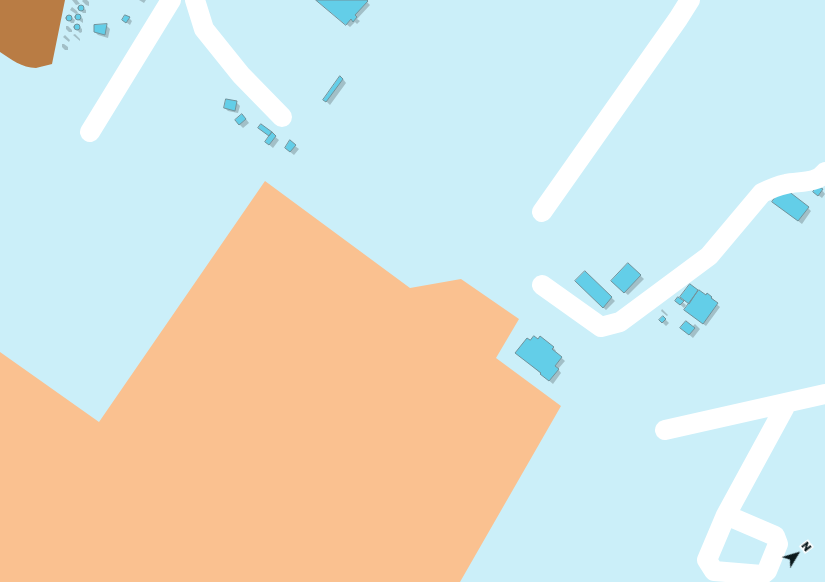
<!DOCTYPE html>
<style>
body{margin:0}
#map{position:relative;width:825px;height:582px;overflow:hidden;background:#cbeff9;font-family:"Golos Text",sans-serif}
canvas{display:block}
.north{position:absolute;left:777px;top:534px;width:40px;height:40px;-webkit-text-stroke:3px #fff;paint-order:stroke;rotate:52deg;font-size:11px;font-weight:700;line-height:16px;text-align:center;color:#0b191c}
.north::after{content:'';display:block;margin:auto;width:14px;height:18px;background:#0b191c;clip-path:polygon(50% 0,100% 100%,50% 72%,0 100%)}
</style>
<div id="map">
<canvas width="825" height="582"></canvas>
<div class="north">N</div>
</div>
<script>
const g = document.querySelector('canvas').getContext('2d');
g.lineJoin = 'round';
function fillPath(path, color) { g.fillStyle = color; g.fill(path, 'evenodd'); }
function strokePath(path, color, width, dash) { g.strokeStyle = color; g.lineWidth = width; g.lineCap = dash ? 'butt' : 'round'; g.setLineDash(dash || []); g.stroke(path); }
fillPath(new Path2D(`
 M265,181L410,288L461,279L519,319L496,358L561,406L460,582H0V352L99,422Z`), '#fac190');
fillPath(new Path2D(`
 M0,0H65L52,64C47,65 41,67 36,68C22,68 11,59 0,52Z`), '#b97c44');
fillPath(new Path2D(`
 M72,0H77L80,4L76,5Z
 M83,0H87L89,2V6L86,5L82,1Z
 M139,0H146L144,3Z
 M365,0L370,5L357,19L360,21L357,24L355,22L350,27L320,3Z
 M72,7L77,11L78,13L76,14L70,10Z
 M79,7H82L86,10V13H83L80,10Z
 M77,16H80L83,19V23L77,19Z
 M68,17H71L75,20L74,23H71L68,19Z
 M129,18L132,21L130,25L123,20Z
 M77,24L82,29V32L80,33L76,29L75,26Z
 M66,26H68L72,30V32H69L66,29Z
 M95,26H107L110,29L108,38L98,35L95,32Z
 M75,34L80,39V41L73,35Z
 M65,35L70,40L69,42L63,37Z
 M62,44H64L68,47V50H65L62,47Z
 M343,79L346,83L330,105L325,100Z
 M236,102L240,106L238,113L228,111L225,108Z
 M246,119L249,123L243,128L239,124Z
 M261,125L279,140L273,148L266,142L270,136L263,131Z
 M295,146L299,149L294,155L289,151Z
 M822,190L825,194L822,198L818,195Z
 M777,205L808,208L811,211L802,224Z
 M628,264L644,279L628,295L612,281Z
 M585,272L615,301L606,310L576,281Z
 M690,285L706,296L711,297L715,301L714,302L720,307L706,326L688,313Z
 M678,298L686,305L684,308L676,301Z
 M662,309L668,315L667,316L661,311Z
 M663,317L669,323L666,326L660,320Z
 M695,324L700,329L693,338L685,331L692,327Z
 M553,347L556,351L555,352L565,361L558,369L561,373L553,384L520,356Z`), '#0003');
const building = new Path2D(`
 M316,0H367L368,1L355,15L357,17L353,22L351,19L346,25Z
 M78 8a3 3 0 1 1 6 0a3 3 0 1 1-6 0Z
 M75 17a3 3 0 1 1 6 0a3 3 0 1 1-6 0Z
 M125,15L130,17L126,23L122,20Z
 M66 18a3 3 0 1 1 6 0a3 3 0 1 1-6 0Z
 M74 27a3 3 0 1 1 6 0a3 3 0 1 1-6 0Z
 M107,24L105,35L94,32V25Z
 M340,76L343,79L326,102L323,100Z
 M226,99L237,101L235,111L224,108Z
 M242,114L246,119L239,125L235,120Z
 M261,124L272,132L269,136L258,128Z
 M272,132L276,136L269,145L265,142Z
 M290,140L296,145L290,152L285,148Z
 M817,186L823,189L818,196L813,192Z
 M783,187L809,207L798,221L772,202Z
 M628,263L641,275L624,293L611,281Z
 M585,271L612,297L603,308L575,281Z
 M690,284L698,290L689,304L680,297Z
 M699,290L706,295L707,293L712,297L711,298L718,303L703,324L684,310Z
 M678,297L684,301L680,305L675,301Z
 M663,316L666,319L662,323L659,320Z
 M686,321L695,328L689,335L680,328Z
 M534,336L538,339L540,336L554,347L552,349L562,357L555,366L559,369L549,381L540,374L541,373L515,353L527,338L530,340Z`);
fillPath(building, '#63cee8');
strokePath(building, '#70929b', 1);
strokePath(new Path2D(`
 M195,0L204,29L241,75L282,117
 M90,132L171,0
 M542,212L678,19L690,0
 M542,285L601,327L620,322L709,256L762,193C770,189 777,186 786,184C798,181 817,184 825,172
 M665,430L825,394
 M726,515L775,536L778,544L767,571L762,575L714,571L707,560L726,515L787,403`), '#fff', 20);
</script>
